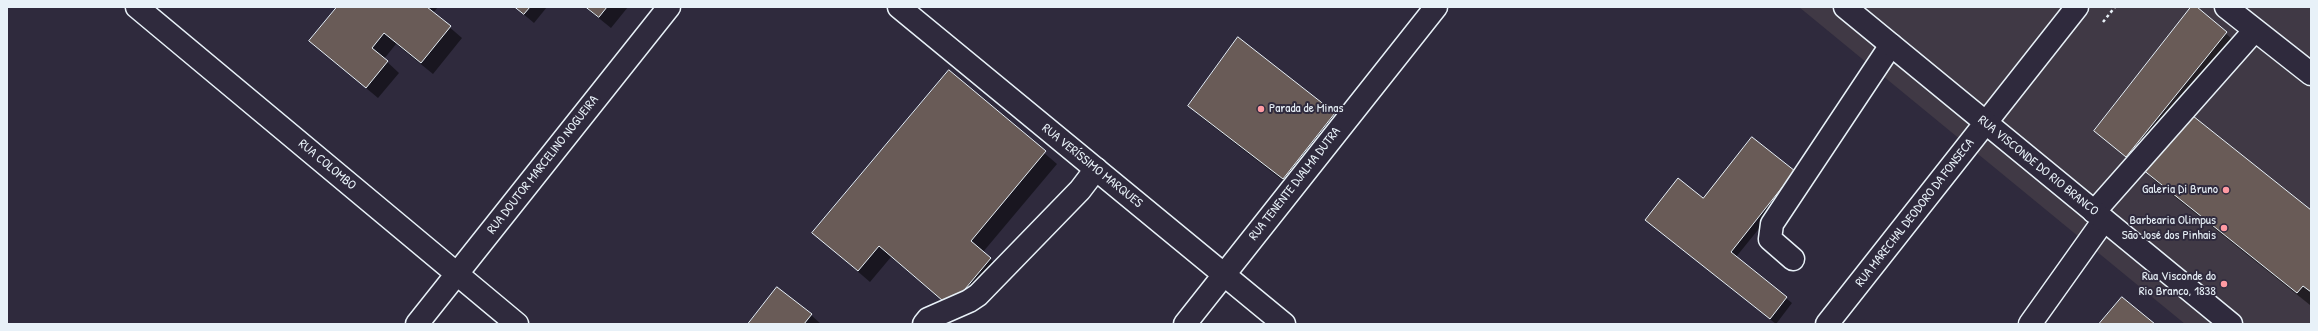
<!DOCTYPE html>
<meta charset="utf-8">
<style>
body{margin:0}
#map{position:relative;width:2318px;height:331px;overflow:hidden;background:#2f2a3d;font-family:"Patrick Hand",sans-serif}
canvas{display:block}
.frame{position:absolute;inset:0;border:8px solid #e8f1f8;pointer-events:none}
</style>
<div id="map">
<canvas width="2318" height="331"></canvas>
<div class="frame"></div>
</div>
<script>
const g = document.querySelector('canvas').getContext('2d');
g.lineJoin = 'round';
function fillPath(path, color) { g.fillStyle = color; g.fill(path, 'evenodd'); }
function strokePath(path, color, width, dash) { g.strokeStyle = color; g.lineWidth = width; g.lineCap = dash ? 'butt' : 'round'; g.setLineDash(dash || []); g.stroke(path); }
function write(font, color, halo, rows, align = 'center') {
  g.font = font + ' "Patrick Hand",sans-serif'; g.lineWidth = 4; g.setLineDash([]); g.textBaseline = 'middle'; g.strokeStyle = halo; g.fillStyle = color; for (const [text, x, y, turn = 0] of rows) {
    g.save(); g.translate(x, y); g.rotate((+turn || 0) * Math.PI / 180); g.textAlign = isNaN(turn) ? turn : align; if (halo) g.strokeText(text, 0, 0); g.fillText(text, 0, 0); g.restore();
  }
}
fillPath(new Path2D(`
 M1799,7H2311V324H2185Z`), '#403945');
fillPath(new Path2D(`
 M338,7H438L433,13L462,38L433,74L396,44L384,59L399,73L378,98L310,41Z
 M515,7H547L534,23Z
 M585,7H628L611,28Z
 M2192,7H2195L2238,44L2138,168L2095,130Z
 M949,71L1057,164L983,252L1002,270L962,317L891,257L870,282L813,233Z
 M1190,106L1334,114L1345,125L1295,190L1201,117Z
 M1752,138L1800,178L1736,257L1792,303L1776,324L1652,225L1703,199Z
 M2143,169L2311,211V304L2310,305L2155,181Z
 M811,315L821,324H749Z`), '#0007');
const building = new Path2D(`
 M337,7H427L451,26L421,63L384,33L372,48L388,61L366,88L309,41Z
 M515,7H530L524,14Z
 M586,7H607L599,17Z
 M2191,7H2197L2227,32L2126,157L2094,131Z
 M1238,37L1335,113L1283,179L1188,106Z
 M949,70L1046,151L971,241L991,258L950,307L879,246L858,271L812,233Z
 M2188,112L2311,210V292L2303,286L2297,293L2142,169Z
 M1752,137L1795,171L1731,252L1787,297L1770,319L1645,220L1678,178L1703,198Z
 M777,287L812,314L804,324H748Z
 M2122,297L2155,324H2099Z`);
fillPath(building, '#695b57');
strokePath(building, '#e8f1f8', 1);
const minor = new Path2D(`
 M137,7L517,324
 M2226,7L2311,74
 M2094,212L2255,30
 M1793,259L1770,239L1772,224L1891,45
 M417,324L669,7
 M924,324L928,319L969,301L978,295L1080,190L1096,169
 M1827,324L2077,7
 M2030,324L2104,220`);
const major = new Path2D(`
 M899,7L1284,324
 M1845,7L2231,324
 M1185,324L1436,7`);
strokePath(minor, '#e8f1f8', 25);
strokePath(major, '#e8f1f8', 25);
strokePath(new Path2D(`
 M2103,22L2115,7`), '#e8f1f8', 2.5, [3, 3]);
strokePath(minor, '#2f2a3d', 22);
strokePath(major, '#2f2a3d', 22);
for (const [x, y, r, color] of [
 [1261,109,4,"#ff9aa2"],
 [2226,190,4,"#ff9aa2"],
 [2224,228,4,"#ff9aa2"],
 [2224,284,4,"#ff9aa2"]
]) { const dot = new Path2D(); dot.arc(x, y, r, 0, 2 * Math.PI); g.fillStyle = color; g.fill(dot); strokePath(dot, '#2f2a3d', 1.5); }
write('13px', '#e8f1f8', '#2f2a3d', [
 ["Parada de Minas",1269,109,"left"],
 ["Galeria Di Bruno",2218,190],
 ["Barbearia Olimpus",2216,221],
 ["São José dos Pinhais",2216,236],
 ["Rua Visconde do",2216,277],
 ["Rio Branco, 1838",2216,292]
], 'right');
write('13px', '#e8f1f8', '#2f2a3d', [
 ["RUA COLOMBO",327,165,40],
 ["RUA DOUTOR MARCELINO NOGUEIRA",543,165,-52],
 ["RUA VERÍSSIMO MARQUES",1092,166,39],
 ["RUA VISCONDE DO RIO BRANCO",2038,166,39],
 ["RUA TENENTE DJALMA DUTRA",1295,184,-52],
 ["RUA MARECHAL DEODORO DA FONSECA",1915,213,-52]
]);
</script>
